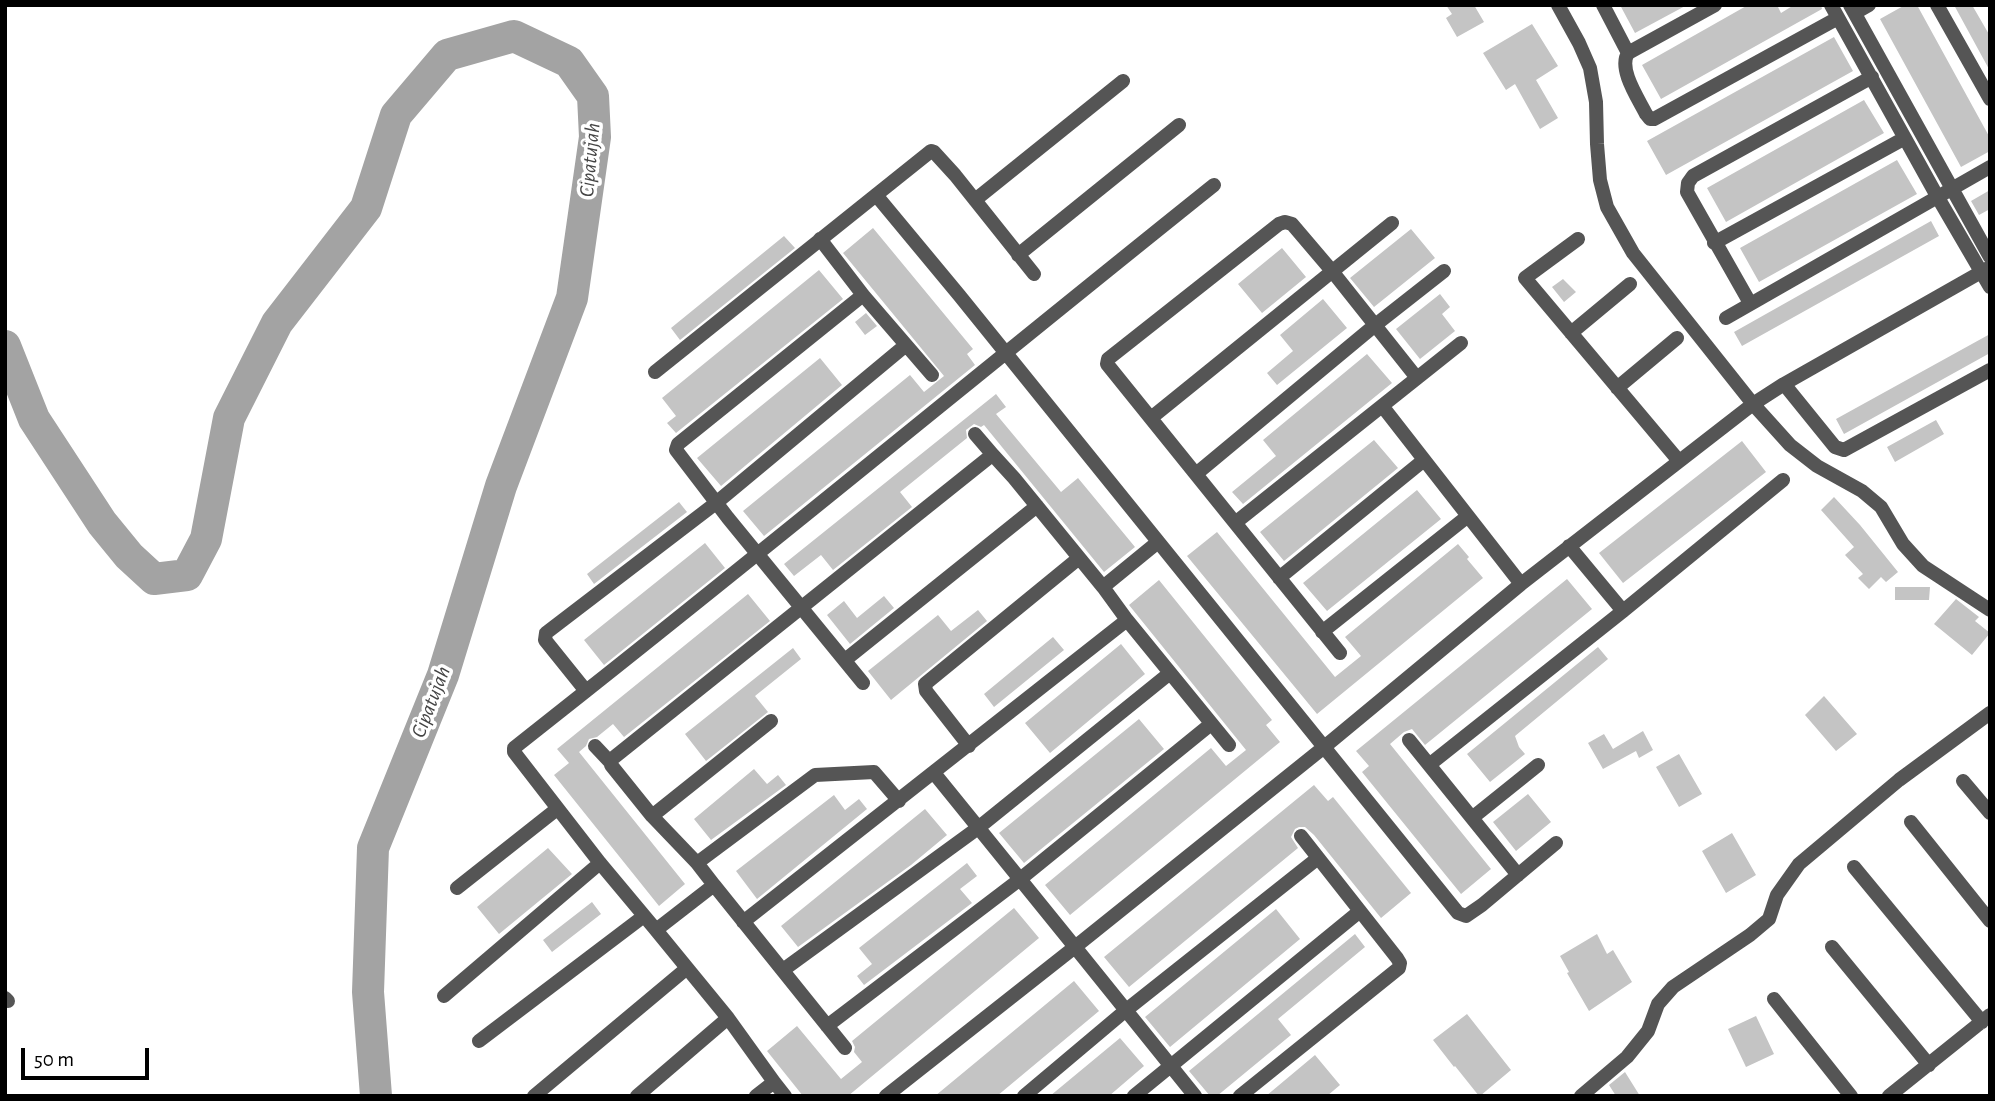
<!DOCTYPE html>
<style>
body{margin:0}
#map{position:relative;width:1995px;height:1101px;overflow:hidden;background:#fff;font-family:"Alegreya Sans",sans-serif}
canvas{display:block}
.frame{position:absolute;inset:0;border:7px solid #000;pointer-events:none}
.scale{position:absolute;left:21px;top:1048px;width:128px;height:32px;box-sizing:border-box;border:4px solid #000;border-top:0;padding-left:9px;font-size:21px;line-height:24px;white-space:nowrap;color:#000;-webkit-text-stroke:5px #fff;paint-order:stroke}
</style>
<div id="map">
<canvas width="1995" height="1101"></canvas>
<div class="frame"></div>
<div class="scale">50 m</div>
</div>
<script>
const g = document.querySelector('canvas').getContext('2d');
g.lineJoin = 'round';
function strokePath(path, color, width, dash) { g.strokeStyle = color; g.lineWidth = width; g.lineCap = dash ? 'butt' : 'round'; g.setLineDash(dash || []); g.stroke(path); }
function fillPath(path, color) { g.fillStyle = color; g.fill(path, 'evenodd'); }
function write(font, color, halo, rows, align = 'center') {
  g.font = font + ' "Alegreya Sans",sans-serif'; g.lineWidth = 7; g.setLineDash([]); g.textBaseline = 'middle'; g.strokeStyle = halo; g.fillStyle = color; for (const [text, x, y, turn = 0] of rows) {
    g.save(); g.translate(x, y); g.rotate((+turn || 0) * Math.PI / 180); g.textAlign = isNaN(turn) ? turn : align; if (halo) g.strokeText(text, 0, 0); g.fillText(text, 0, 0); g.restore();
  }
}
strokePath(new Path2D(`
 M5,346L34,419L102,523L129,556L154,579L187,575L206,539L229,418L277,323L366,208L396,115L447,55L514,36L569,62L593,96L595,137L572,298L501,486L443,675L373,848L368,992L376,1096`), '#a3a3a3', 32);
fillPath(new Path2D(`
 M1446,5H1474L1484,22L1457,37L1446,18L1452,14Z
 M1620,5H1687L1635,33Z
 M1748,5H1777L1781,13L1794,5H1821L1822,9L1661,99L1642,65Z
 M1905,5H1917L1990,138V151L1961,167L1880,19Z
 M1954,5H1972L1990,36V71Z
 M1532,24L1558,66L1536,80L1558,118L1540,129L1515,84L1506,90L1483,53Z
 M1834,37L1853,71L1666,175L1647,141Z
 M1864,100L1884,133L1726,222L1707,188Z
 M1897,160L1917,194L1759,282L1740,248Z
 M1990,190V209L1979,215L1971,201Z
 M1931,221L1939,236L1742,346L1734,332Z
 M873,228L973,349L967,354L975,365L764,536L743,511L910,375L924,392L944,376L843,253Z
 M1411,229L1435,258L1374,307L1350,278Z
 M784,236L795,248L680,340L671,328Z
 M1282,248L1306,277L1262,313L1238,284Z
 M819,270L843,299L676,433L667,423L676,416L662,398Z
 M1563,279L1576,292L1564,302L1552,287Z
 M1440,294L1450,307L1442,314L1455,331L1420,359L1396,329Z
 M1323,299L1347,328L1277,385L1267,373L1293,351L1280,335Z
 M866,313L877,326L865,335L855,322Z
 M1990,334V353L1844,434L1836,419Z
 M1367,354L1392,383L1243,504L1232,492L1276,456L1263,440Z
 M820,358L842,385L721,486L697,458Z
 M996,394L1006,407L996,414L1061,492L1078,478L1135,547L1104,572L984,425L981,427L974,424L966,430L967,438L900,492L912,507L833,570L821,555L794,576L784,564Z
 M1936,420L1944,434L1895,462L1887,447Z
 M1374,440L1398,468L1284,561L1260,532Z
 M1742,441L1766,472L1623,583L1599,553Z
 M1417,490L1441,519L1327,611L1303,583Z
 M1834,497L1860,525L1898,572L1886,582L1881,577L1869,589L1858,578L1863,574L1845,555L1854,547L1821,510Z
 M679,502L687,512L594,584L587,574Z
 M1217,532L1335,677L1361,656L1345,637L1458,544L1469,557L1467,559L1483,578L1317,714L1187,556Z
 M705,543L725,568L604,665L584,640Z
 M1567,579L1592,609L1425,745L1412,729L1404,732L1390,744L1491,869L1461,894L1362,772L1369,766L1356,751Z
 M1159,580L1272,720L1266,725L1280,742L1070,915L1045,885L1211,748L1226,766L1246,750L1129,605Z
 M1895,587H1930L1929,600H1895Z
 M748,594L770,621L624,737L613,724L597,737L589,739L586,746L579,752L685,884L659,906L554,775L569,763L557,749Z
 M884,596L894,608L850,644L827,615L844,601L857,618Z
 M1956,599L1979,617L1975,621L1990,633L1972,655L1934,624Z
 M978,610L987,621L891,700L868,671L938,615L951,631Z
 M1053,637L1064,650L994,707L984,694Z
 M1121,644L1145,674L1050,753L1025,723Z
 M1598,647L1608,659L1515,736L1519,747L1525,754L1490,782L1467,754Z
 M793,648L801,659L755,696L768,712L706,761L685,734Z
 M1824,696L1857,734L1836,751L1805,715Z
 M1139,719L1164,749L1024,863L999,833Z
 M1643,731L1653,750L1639,758L1636,751L1603,769L1588,743L1604,734L1613,749Z
 M1679,754L1702,794L1679,807L1656,767Z
 M754,769L767,784L778,775L786,785L711,840L694,819Z
 M1314,785L1328,801L1333,797L1411,893L1381,918L1314,835L1305,827H1299L1295,829L1291,837L1298,848L1129,987L1104,957Z
 M1528,794L1551,822L1516,851L1493,822Z
 M834,795L845,810L859,799L867,809L757,899L736,871Z
 M925,809L947,835L911,865L798,947L781,926Z
 M1732,833L1756,875L1726,893L1702,851Z
 M548,848L572,874L499,934L477,907Z
 M967,863L977,876L960,889L972,903L864,985L857,976L872,964L859,948Z
 M592,902L601,914L552,952L543,940Z
 M1014,908L1039,938L848,1096H803L767,1051L797,1026L841,1079L862,1062L854,1052L855,1047L852,1041Z
 M1276,909L1300,939L1170,1047L1145,1017Z
 M1355,934L1365,947L1278,1019L1291,1035L1217,1096H1210L1189,1071Z
 M1597,934L1607,954L1613,950L1632,982L1589,1011L1567,973L1569,972L1560,956Z
 M1074,981L1099,1011L997,1096H935Z
 M1467,1014L1511,1070L1480,1096H1479L1455,1066L1454,1067L1433,1040Z
 M1756,1016L1774,1054L1746,1067L1728,1029Z
 M1120,1038L1144,1066L1109,1096H1050Z
 M1315,1055L1340,1085L1327,1096H1266Z
 M1625,1072L1640,1096H1616L1609,1085Z`), '#c4c4c4');
strokePath(new Path2D(`
 M1558,5L1579,43L1590,68L1596,102L1597,144L1600,180L1607,207L1633,253L1753,404L1790,445L1817,466L1862,491L1881,507L1903,544L1923,566L1990,610
 M1603,5L1628,53C1618,69 1638,98 1646,114L1650,119H1654L1838,18
 M1831,5L1937,196L1990,287
 M1850,5L1990,257
 M1937,5L1990,99
 M1855,13L1869,5
 M1628,53L1715,5
 M876,195L959,295L1458,913L1466,916L1482,905L1556,843
 M975,200L1123,81
 M820,239L863,295L932,375
 M1578,239L1525,278L1679,461
 M1714,243L1905,138
 M1018,255L1179,125
 M863,295L678,444L676,450L728,518L863,683
 M1750,303L1687,192L1688,183L1693,176L1872,77
 M1726,318L1990,167
 M1571,333L1630,284
 M906,345L716,503L546,633L545,640L586,691C797,524 1004,353 1214,185
 M655,372L931,151L934,152L955,175L1034,274
 M1784,384L1835,447L1844,450L1990,370
 M1617,388L1677,338
 M1383,407L1521,584
 M1151,418L1392,223
 M975,434L993,455
 M1196,474L1374,326L1444,271
 M1235,523L1461,343
 M1569,546L1623,611
 M1279,578L1424,460
 M1103,587L1127,620L1229,745
 M1322,632L1468,516
 M1340,653L1107,364L1108,359L1279,224L1285,222L1292,224L1332,271L1417,378
 M845,660L1037,506
 M586,691L514,748V752L600,863L656,930L714,885L697,863L652,816L611,765L612,759L987,459L993,455L1014,478L1103,587L1158,542
 M1409,740L1518,875
 M595,746L611,763
 M969,746L926,691L925,684L1079,558
 M1429,765L1623,611L1783,480
 M1963,781L1990,813
 M652,816L771,721
 M1472,818L1538,765
 M1911,822L1990,921
 M697,863L815,775L874,772L899,801
 M1854,867L1982,1022
 M714,885L845,1048
 M457,888L557,809
 M743,922L1127,620
 M656,930L728,1018
 M1832,947L1929,1065
 M783,970L978,828L1170,673
 M444,996L600,863
 M5,998L8,1001
 M1774,999L1851,1096
 M827,1026L1019,880L1211,724
 M479,1041L644,916
 M534,1096L686,969
 M637,1096L728,1018L774,1082
 M756,1096L774,1082L785,1096
 M886,1096L1075,947L934,773
 M1024,1096L1125,1011L1318,858
 M1134,1096L1360,911
 M1195,1096L1075,947L1323,748L1521,584L1753,404L1784,384L1990,267
 M1240,1096L1399,968L1400,963L1397,958L1301,836
 M1581,1096L1627,1057L1648,1031L1658,1004L1673,987L1750,935L1769,919L1777,895L1799,864L1899,780L1990,713
 M1889,1096L1990,1015`), '#555', 14);
write('italic 21px', '#444', '#fff', [
 ["Cipatujah",590,160,-85],
 ["Cipatujah",431,702,-69]
]);
</script>
